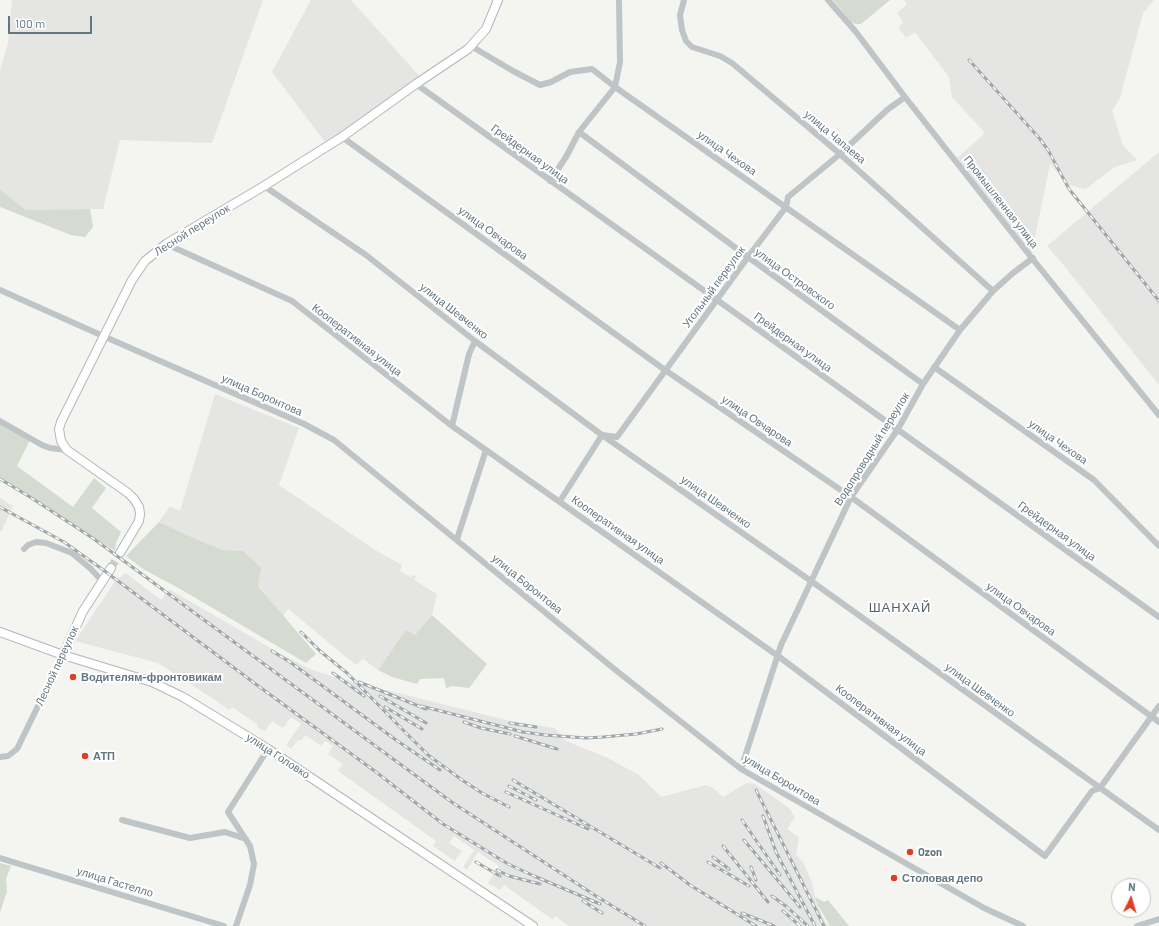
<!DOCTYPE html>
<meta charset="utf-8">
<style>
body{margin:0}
#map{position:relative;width:1159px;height:926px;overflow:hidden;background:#f4f4f0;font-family:Barlow,sans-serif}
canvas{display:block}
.north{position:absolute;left:1111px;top:878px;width:40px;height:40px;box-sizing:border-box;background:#fff;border:1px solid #c1c9cd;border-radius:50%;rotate:5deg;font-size:11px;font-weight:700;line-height:16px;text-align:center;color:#637781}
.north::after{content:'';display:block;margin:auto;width:14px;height:18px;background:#e03d24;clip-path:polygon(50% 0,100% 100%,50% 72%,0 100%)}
.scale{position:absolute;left:8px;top:16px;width:84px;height:18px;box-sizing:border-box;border:2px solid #637781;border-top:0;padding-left:5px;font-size:12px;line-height:14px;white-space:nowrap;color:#637781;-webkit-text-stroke:3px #fff;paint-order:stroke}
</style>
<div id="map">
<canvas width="1159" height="926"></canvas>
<div class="north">N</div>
<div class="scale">100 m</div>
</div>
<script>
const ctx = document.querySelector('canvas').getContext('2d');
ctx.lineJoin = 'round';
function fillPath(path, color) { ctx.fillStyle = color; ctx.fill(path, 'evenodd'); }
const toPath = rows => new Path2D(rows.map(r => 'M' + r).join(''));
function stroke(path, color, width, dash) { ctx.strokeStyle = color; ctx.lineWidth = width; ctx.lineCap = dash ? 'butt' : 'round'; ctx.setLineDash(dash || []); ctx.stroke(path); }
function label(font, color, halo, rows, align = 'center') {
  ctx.font = font + ' Barlow,sans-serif'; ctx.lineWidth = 4; ctx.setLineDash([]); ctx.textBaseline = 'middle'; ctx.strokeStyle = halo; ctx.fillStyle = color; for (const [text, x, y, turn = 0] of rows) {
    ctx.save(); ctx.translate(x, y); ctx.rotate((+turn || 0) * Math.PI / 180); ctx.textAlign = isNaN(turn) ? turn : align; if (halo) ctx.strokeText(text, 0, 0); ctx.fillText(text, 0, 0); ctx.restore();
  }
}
fillPath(toPath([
 [12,0,263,0,212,143,120,140,103,209,26,210,0,189,0,71,8,43],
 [311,0,351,0,423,80,328,146,272,72],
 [904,0,1154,0,1143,13,1120,98,1112,111,1123,145,1137,160,1113,168,1086,189,1068,185,1050,164,1031,257,955,160,985,133,952,97,949,77,915,32,906,38,898,27,903,23,897,13,907,4],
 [1159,152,1159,385,1062,263,1047,246],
 [215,394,299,428,279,485,375,550,402,565,400,571,411,577,412,575,416,576,414,580,437,594,432,615,415,635,406,630,378,670,363,659,356,665,288,609,283,616,258,585,243,551,223,550,196,539,159,522,170,506,180,511],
 [0,498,13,506,1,532,0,531],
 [126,573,161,600,169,589,281,654,310,669,334,677,514,722,555,728,566,741,608,758,639,775,661,797,706,785,713,788,723,797,747,783,755,784,789,808,795,817,787,829,799,837,796,855,803,862,812,882,815,897,824,920,829,926,569,926,555,916,553,920,504,885,500,890,488,883,499,866,478,852,467,870,463,867,474,850,454,836,449,843,462,851,455,861,433,846,436,841,338,771,343,764,328,754,333,746,325,741,321,746,305,735,301,741,298,740,291,749,286,745,301,724,291,717,283,728,272,721,265,731,258,728,258,725,232,707,229,710,215,700,158,663,75,641,116,580]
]), '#e5e5e4');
fillPath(toPath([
 [833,0,890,0,861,24,856,24,851,22],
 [0,189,26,210,90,209,93,227,85,237,71,235,0,207],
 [0,421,31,438,17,466,73,507,94,478,106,488,92,508,121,532,116,543,115,551,0,478],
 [159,522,196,539,223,550,243,551,261,568,258,586,316,654,306,663,182,590,143,569,126,556],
 [432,615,487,664,469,688,453,686,446,688,444,678,420,679,417,684,392,677,378,670,406,630,415,635],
 [0,863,11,866,6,879,7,891,0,913],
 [815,897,824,902,828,900,849,926,830,926,818,905]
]), '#d6dbd1');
stroke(toPath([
 [111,568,120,553]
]), '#c8cecf', 8, [8, 4]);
const major = toPath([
 [120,553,139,521,140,514,139,507,134,499,128,493,67,450,61,441,59,429,61,422,132,280,145,261,166,244,264,186,342,137,416,84,468,49,486,29,498,0],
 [0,632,63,655,152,682,183,697,268,749,533,926],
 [63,655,83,611,111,568]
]);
stroke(major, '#b2b7ba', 10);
stroke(toPath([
 [684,0,680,15,682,30,686,41,692,47,720,56,732,63,840,154,993,291],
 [828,0,856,32,905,97,1031,257,1159,415],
 [471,46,513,71,540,85,551,82,570,72,592,69,615,87,960,330],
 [416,84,1159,617],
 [579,132,748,257,923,384],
 [342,137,665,370,851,497,1159,722],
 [550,181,566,157,579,132,615,87,620,62,619,0],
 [264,186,366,255,475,341,602,435,811,581,1159,830],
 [166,244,292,301,452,426,778,656,1045,856,1092,791,1100,788,1159,706],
 [0,290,103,336,304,424,334,440,618,672,741,769,984,908,1023,926],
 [934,367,1094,480,1159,546],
 [0,421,42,445,50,448,67,450],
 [452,426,469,354,475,341],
 [560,501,602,435,617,437,748,257,786,207,788,197,840,154,887,110,905,97],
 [457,539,486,450],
 [24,549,28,545,36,542,46,543,72,553,91,569,102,581],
 [0,757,8,756,17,749,63,655],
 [741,769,781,645,851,497,898,429,923,384,960,330,993,291,1013,273,1033,258],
 [122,820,190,838,225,832,246,839],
 [0,858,224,926],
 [236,926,250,885,254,864,250,846,228,812,268,749],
 [1137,926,1159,919]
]), '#bfc4c6', 6);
stroke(major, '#fff', 8);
const rail = toPath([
 [969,60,1040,139,1048,150,1069,189,1159,301],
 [0,479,30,497,94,539,453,803,596,896,645,926],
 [0,507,64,542,102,569,261,688,376,772,443,824,508,864,534,876,600,904],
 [301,632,320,651,347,673,408,735,428,755,462,780,482,793,509,807],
 [272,651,290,662,396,740,440,770],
 [333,673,364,696],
 [359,682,426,709],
 [380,696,426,723],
 [421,706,523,732,545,735,586,738,603,737,636,734,662,729],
 [385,707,422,729],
 [464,722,481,728,510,734],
 [510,723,536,727],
 [515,736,557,749],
 [513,780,660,868],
 [509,786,536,800],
 [756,790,824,926],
 [506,792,588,829],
 [763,816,776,852,815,926],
 [742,820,780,875],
 [744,840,800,907],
 [723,846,768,902],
 [713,857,729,869],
 [476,862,500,876],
 [708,862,749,886],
 [661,863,690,885,756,926],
 [751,867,756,880],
 [497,870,509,876,540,884],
 [772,896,787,907,808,926],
 [583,901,602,913],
 [783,911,800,926],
 [742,913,774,926]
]);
stroke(rail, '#a0a7ab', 3);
stroke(rail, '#fff', 1.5, [4.5]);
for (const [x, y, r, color] of [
 [73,677,4,"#e03d24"],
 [85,756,4,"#e03d24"],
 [910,852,4,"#e03d24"],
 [894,878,4,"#e03d24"]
]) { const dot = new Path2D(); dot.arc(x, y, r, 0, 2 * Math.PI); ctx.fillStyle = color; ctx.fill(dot); stroke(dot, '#fff', 1.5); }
label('11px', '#637781', '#fff', [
 ["улица Чапаева",835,137,40],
 ["улица Чехова",727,153,35],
 ["Грейдерная улица",530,154,36],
 ["Промышленная улица",1001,202,52],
 ["Лесной переулок",192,230,-32],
 ["улица Овчарова",493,233,36],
 ["улица Островского",795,279,36],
 ["Угольный переулок",714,287,-54],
 ["улица Шевченко",454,311,38],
 ["Кооперативная улица",357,340,38],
 ["Грейдерная улица",793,342,36],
 ["улица Боронтова",262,395,24],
 ["улица Овчарова",757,421,34],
 ["улица Чехова",1058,442,35],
 ["Водопроводный переулок",872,449,-58],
 ["улица Шевченко",716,502,35],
 ["Кооперативная улица",618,530,35],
 ["Грейдерная улица",1057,531,36],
 ["улица Боронтова",527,584,39],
 ["улица Овчарова",1021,609,36],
 ["Лесной переулок",57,666,-65],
 ["улица Шевченко",980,690,36],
 ["Кооперативная улица",881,720,37],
 ["улица Головко",278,756,33],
 ["улица Боронтова",782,780,31],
 ["улица Гастелло",115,882,17]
]);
label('bold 11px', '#637781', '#fff', [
 ["Водителям-фронтовикам",81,677],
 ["АТП",93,756],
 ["Ozon",918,852],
 ["Столовая депо",902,878]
], 'left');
ctx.letterSpacing = '1px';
label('13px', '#515f66', '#fff', [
 ["ШАНХАЙ",900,608]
]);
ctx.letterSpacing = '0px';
</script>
